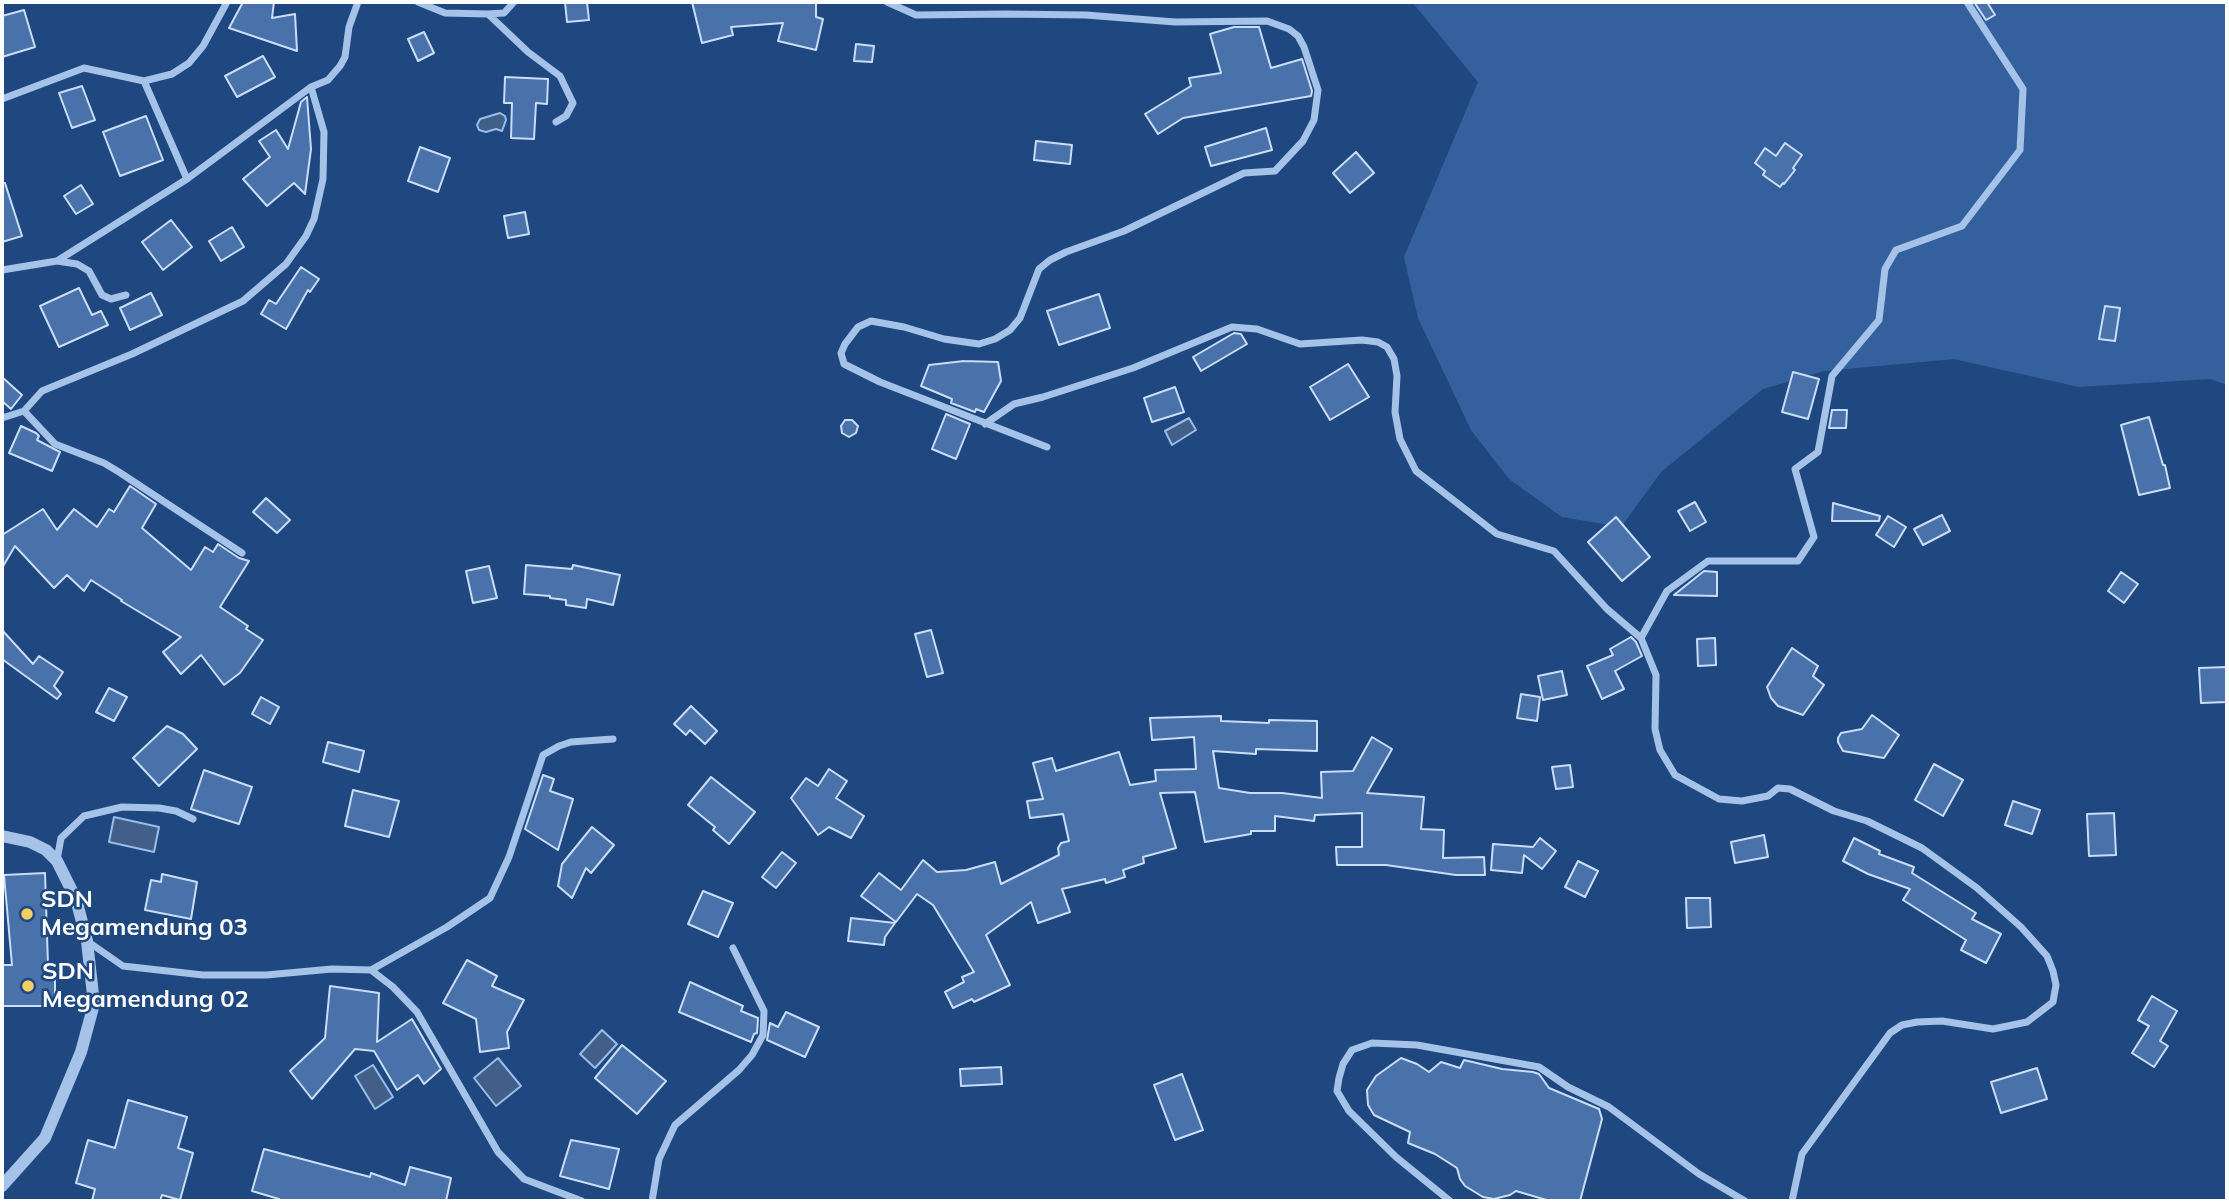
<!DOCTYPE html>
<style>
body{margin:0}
#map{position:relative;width:2229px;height:1203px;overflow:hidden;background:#204880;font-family:Mulish,sans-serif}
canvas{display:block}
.frame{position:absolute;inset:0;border:4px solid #fff;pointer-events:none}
</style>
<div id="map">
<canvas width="2229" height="1203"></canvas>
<div class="frame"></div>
</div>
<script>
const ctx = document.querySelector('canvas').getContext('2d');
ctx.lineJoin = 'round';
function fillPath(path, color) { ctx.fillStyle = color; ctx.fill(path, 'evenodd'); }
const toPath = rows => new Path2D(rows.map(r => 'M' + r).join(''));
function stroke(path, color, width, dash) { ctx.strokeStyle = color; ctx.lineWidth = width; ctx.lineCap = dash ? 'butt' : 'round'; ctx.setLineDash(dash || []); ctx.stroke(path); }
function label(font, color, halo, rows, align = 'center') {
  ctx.font = font + ' Mulish,sans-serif'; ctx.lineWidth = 5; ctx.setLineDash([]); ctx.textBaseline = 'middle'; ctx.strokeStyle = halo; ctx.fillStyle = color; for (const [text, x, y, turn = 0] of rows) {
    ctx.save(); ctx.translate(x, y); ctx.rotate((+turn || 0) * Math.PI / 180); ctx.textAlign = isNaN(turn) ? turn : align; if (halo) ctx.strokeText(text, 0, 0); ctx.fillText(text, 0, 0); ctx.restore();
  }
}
fillPath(toPath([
 [1412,2,2227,2,2227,385,2210,379,2079,387,1954,359,1824,371,1763,389,1661,472,1621,527,1562,517,1509,479,1471,430,1418,318,1404,257,1478,82]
]), '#34619e');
const water = toPath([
 [500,113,505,116,506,120,502,131,496,129,486,132,479,130,477,125,480,119,500,113],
 [1189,418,1196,430,1172,445,1165,431,1189,418],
 [114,817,159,827,154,852,109,842,114,817],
 [602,1030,617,1044,595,1068,580,1054,602,1030],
 [498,1058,521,1086,496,1106,474,1078,498,1058],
 [373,1065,393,1097,375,1109,355,1076,373,1065]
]);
fillPath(water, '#415f88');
stroke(water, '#99bde9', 2);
const building = toPath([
 [243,2,274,2,272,18,295,14,297,51,229,28,243,2],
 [565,2,587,2,589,20,567,22,565,2],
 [692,2,816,2,816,17,823,19,816,50,778,41,783,23,731,27,733,35,702,43,692,2],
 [1974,2,1987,2,1995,15,1986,20,1974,2],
 [24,10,35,47,2,57,2,16,24,10],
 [1234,27,1259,27,1271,68,1302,59,1312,91,1311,96,1183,118,1158,134,1145,114,1191,86,1189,78,1221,73,1210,34,1234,27],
 [424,32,434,53,418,61,408,39,424,32],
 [856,44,874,46,872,62,854,61,856,44],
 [263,56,275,77,237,97,225,76,263,56],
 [505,77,548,79,547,104,536,103,534,139,511,138,512,103,504,103,505,77],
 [82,86,95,120,72,128,59,93,82,86],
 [307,97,311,149,305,194,294,183,267,206,243,179,270,157,259,141,276,130,288,149,301,102,307,97],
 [146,116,163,160,120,176,103,132,146,116],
 [1266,128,1272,150,1211,166,1205,147,1266,128],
 [1036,141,1072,145,1070,164,1034,160,1036,141],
 [1785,143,1802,155,1793,168,1795,170,1784,184,1783,183,1780,187,1763,175,1765,171,1755,163,1765,148,1776,156,1785,143],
 [420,147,450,158,438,192,408,181,420,147],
 [1356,152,1374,173,1350,193,1333,173,1356,152],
 [2,183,5,183,22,236,2,242,2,183],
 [81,185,93,204,76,214,64,196,81,185],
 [525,212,529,234,508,238,504,216,525,212],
 [171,220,192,247,163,270,142,242,171,220],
 [232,227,244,247,221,261,209,241,232,227],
 [301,267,319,279,310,292,308,290,286,329,261,314,269,300,276,304,301,267],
 [79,288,92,315,101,311,108,325,59,347,40,306,79,288],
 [151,293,162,315,130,330,120,308,151,293],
 [1099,294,1110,328,1059,345,1047,311,1099,294],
 [2105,306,2120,308,2115,341,2099,339,2105,306],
 [1234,333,1241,334,1247,344,1201,371,1193,357,1234,333],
 [964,361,998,362,1001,381,984,412,976,409,975,412,951,403,952,399,921,386,929,365,964,361],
 [1348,364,1369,397,1330,420,1310,387,1348,364],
 [1793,372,1819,379,1808,419,1782,412,1793,372],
 [2,377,22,395,11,409,2,401,2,377],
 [1175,387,1184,412,1152,422,1144,398,1175,387],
 [1832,410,1847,410,1846,428,1829,428,1832,410],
 [946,414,970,424,956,459,932,449,946,414],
 [2149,417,2163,465,2165,465,2170,488,2139,495,2121,425,2149,417],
 [845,420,852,420,858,426,856,433,849,437,842,433,841,426,845,420],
 [21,426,36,433,39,436,37,440,60,452,52,471,9,453,21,426],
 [130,486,156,504,142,528,191,570,205,547,213,552,218,544,239,558,249,561,220,607,248,626,246,629,263,640,240,673,224,685,201,655,181,674,163,652,181,637,121,601,122,600,91,580,84,591,67,575,54,588,15,546,2,568,2,535,43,509,57,530,74,509,97,527,109,509,114,512,130,486],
 [266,498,290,520,277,533,253,512,266,498],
 [1695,502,1706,522,1690,531,1678,511,1695,502],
 [1833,503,1880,516,1879,521,1832,521,1833,503],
 [1942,515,1950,531,1923,545,1914,529,1942,515],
 [1888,516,1906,527,1894,547,1876,535,1888,516],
 [1616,517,1650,557,1622,581,1588,542,1616,517],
 [526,565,572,569,573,565,620,575,613,605,587,599,586,608,566,605,566,600,550,598,550,596,524,594,526,565],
 [489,566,497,598,473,603,466,571,489,566],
 [1704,571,1717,572,1717,596,1674,595,1704,571],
 [2121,572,2138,584,2124,603,2108,591,2121,572],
 [2,630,33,664,39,656,63,672,54,686,61,694,57,699,2,659,2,630],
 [931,630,943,673,927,677,915,634,931,630],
 [1631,637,1636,642,1642,656,1615,671,1624,689,1602,699,1587,666,1613,655,1610,649,1631,637],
 [1715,638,1716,665,1698,666,1697,639,1715,638],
 [1792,648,1818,666,1813,676,1824,685,1803,715,1778,706,1771,698,1767,687,1792,648],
 [2227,667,2227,702,2201,703,2199,668,2227,667],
 [1562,671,1567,695,1543,700,1538,676,1562,671],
 [109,688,127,697,114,721,96,712,109,688],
 [1521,694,1540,697,1537,721,1517,718,1521,694],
 [261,697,279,707,270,724,252,714,261,697],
 [691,706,717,731,705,744,690,730,686,735,674,724,691,706],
 [1872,715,1899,735,1884,758,1843,751,1838,742,1838,738,1841,733,1862,729,1872,715],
 [1221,716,1221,721,1269,723,1269,720,1317,721,1317,751,1256,749,1256,754,1213,751,1219,788,1250,793,1282,793,1322,798,1321,772,1353,771,1372,737,1392,749,1367,793,1424,797,1421,829,1444,830,1443,858,1484,857,1485,875,1456,875,1386,865,1337,865,1336,847,1362,847,1362,813,1315,815,1314,821,1275,816,1275,831,1251,831,1251,834,1205,842,1195,792,1160,793,1176,848,1143,857,1144,863,1123,870,1125,877,1106,883,1105,879,1062,889,1070,912,1038,923,1031,902,986,935,1010,985,974,1002,972,999,953,1008,945,992,964,982,962,977,974,972,933,905,917,894,896,922,861,896,879,873,901,890,923,860,937,872,966,870,995,862,1001,884,1059,855,1058,848,1061,843,1069,841,1063,814,1030,818,1027,801,1043,799,1033,763,1052,758,1056,771,1119,752,1130,785,1156,781,1155,770,1196,769,1194,737,1152,740,1150,718,1221,716],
 [167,726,183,734,197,749,159,786,133,758,167,726],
 [328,742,364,751,359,772,323,762,328,742],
 [1934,764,1963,780,1943,816,1915,800,1934,764],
 [1570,765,1573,787,1556,789,1552,767,1570,765],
 [829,769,847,781,836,798,864,816,851,838,829,827,818,835,791,798,806,778,818,786,829,769],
 [204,770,252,787,239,824,191,809,204,770],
 [543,775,554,779,550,791,573,799,558,850,525,829,543,775],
 [711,777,755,812,729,844,713,830,715,827,688,805,711,777],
 [353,790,399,801,389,837,345,826,353,790],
 [2013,801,2040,810,2032,834,2005,825,2013,801],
 [2114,813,2116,855,2089,856,2087,814,2114,813],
 [592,827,614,845,591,873,586,868,572,898,558,886,562,864,592,827],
 [1764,835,1768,857,1735,863,1731,842,1764,835],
 [1540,838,1556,851,1542,869,1524,855,1522,873,1491,870,1493,844,1533,847,1540,838],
 [1854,838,1880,851,1879,854,1914,867,1912,873,1976,913,1972,919,2001,934,1986,963,1961,950,1966,940,1903,900,1910,889,1868,874,1843,861,1854,838],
 [782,852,796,863,776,888,762,877,782,852],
 [1578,861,1598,871,1585,897,1565,887,1578,861],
 [45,873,48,965,55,965,55,1006,2,1006,2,965,12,965,4,875,45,873],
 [162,874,197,882,191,919,145,910,151,880,161,882,162,874],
 [703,891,733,903,718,937,688,924,703,891],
 [1686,898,1710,898,1711,927,1687,928,1686,898],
 [851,918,895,923,885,937,884,945,848,941,851,918],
 [467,960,497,976,492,986,524,1000,507,1032,509,1048,480,1052,476,1019,443,1003,467,960],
 [690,982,743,1006,741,1011,758,1018,757,1033,754,1034,751,1042,679,1012,690,982],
 [330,986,379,993,377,1042,412,1019,441,1069,424,1084,418,1075,397,1090,374,1051,355,1049,312,1099,290,1071,325,1038,330,986],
 [2152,996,2177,1011,2160,1041,2168,1046,2154,1067,2132,1053,2149,1026,2138,1020,2152,996],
 [786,1012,819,1027,805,1057,767,1040,770,1023,778,1027,786,1012],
 [622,1045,666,1081,637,1114,595,1078,622,1045],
 [1401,1058,1417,1064,1429,1072,1441,1062,1460,1068,1464,1060,1502,1069,1533,1072,1539,1074,1549,1088,1599,1109,1602,1119,1580,1201,1550,1201,1516,1191,1510,1195,1494,1199,1483,1197,1465,1186,1460,1179,1457,1168,1435,1154,1408,1143,1410,1132,1374,1115,1368,1105,1367,1090,1376,1076,1401,1058],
 [1001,1067,1002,1084,961,1086,960,1069,1001,1067],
 [2037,1068,2047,1099,2001,1113,1991,1082,2037,1068],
 [1182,1074,1203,1130,1175,1140,1154,1085,1182,1074],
 [128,1100,187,1117,178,1148,193,1153,180,1200,162,1195,160,1201,92,1201,95,1189,76,1183,88,1140,115,1148,128,1100],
 [571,1140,619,1149,609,1189,560,1176,571,1140],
 [264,1149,370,1177,371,1173,405,1185,410,1167,451,1178,446,1201,278,1201,279,1199,252,1191,264,1149]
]);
fillPath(building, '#4971aa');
stroke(building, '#c9ddf6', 2);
stroke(toPath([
 [418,2,445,13,488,14,528,52,560,76,573,103,566,116,556,122],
 [887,2,916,15,1006,14,1086,15,1175,22,1267,21,1289,29,1298,36,1304,47,1318,90,1314,120,1303,141,1275,171,1244,173,1124,231,1066,252,1050,260,1039,269,1020,318,1010,330,995,339,979,344,944,339,904,327,871,321,858,327,845,344,841,353,844,364,880,382,1047,447],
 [488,14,504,13,514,2],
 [144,81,187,179],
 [2,99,84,68,144,81,172,74,189,63,203,46,227,2],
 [57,261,187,179,311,87,328,80,340,66,345,57,349,27,358,2],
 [2,270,57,261,77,264,89,271,102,295,111,299,126,295],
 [24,411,55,444,104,463,119,472,242,553],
 [2,418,24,411,42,391,132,354,243,301,286,264,306,236,314,219,323,179,324,132,311,87],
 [985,424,1014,404,1043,397,1133,368,1232,327,1257,329,1300,344,1362,340,1378,342,1387,347,1394,359,1397,376,1395,412,1400,439,1416,471,1497,534,1554,551,1607,609,1641,638,1656,675,1655,729,1660,750,1675,775,1719,799,1742,801,1768,796,1778,788,1790,789,1834,811,1867,821,1922,848,1977,888,2021,927,2047,956,2053,971,2056,985,2053,1002,2027,1022,1993,1029,1942,1021,1917,1022,1902,1025,1890,1033,1802,1154,1792,1201],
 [1641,638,1667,591,1708,561,1798,561,1814,537,1795,469,1818,452,1832,376,1879,320,1885,269,1896,250,1962,226,2020,150,2023,89,1967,2],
 [57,860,61,838,84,816,122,807,159,808,176,811,193,819],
 [87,941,123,966,203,975,266,975,332,969,371,970,393,987,417,1012,498,1152,524,1179,582,1201],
 [371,970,447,927,490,898,509,857,543,755,559,746,571,742,613,739],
 [652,1201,659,1159,675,1125,739,1070,752,1055,763,1035,764,1011,733,948],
 [1450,1201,1396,1157,1349,1111,1337,1091,1339,1078,1343,1064,1352,1050,1372,1043,1417,1045,1539,1067,1568,1087,1609,1107,1699,1174,1745,1201]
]), '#a5c2e8', 7);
stroke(toPath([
 [2,836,30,842,46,850,57,861,76,899,87,941,94,1004,81,1052,45,1138,2,1186]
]), '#a5c2e8', 12);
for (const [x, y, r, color] of [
 [27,914,7,"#f5cf66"],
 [28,986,7,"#f5cf66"]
]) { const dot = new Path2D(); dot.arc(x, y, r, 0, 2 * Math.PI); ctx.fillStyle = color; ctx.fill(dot); stroke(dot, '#204880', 2.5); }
label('bold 24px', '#fff', '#204880', [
 ["SDN",41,900],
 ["Megamendung 03",41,928],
 ["SDN",42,972],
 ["Megamendung 02",42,1000]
], 'left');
</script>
